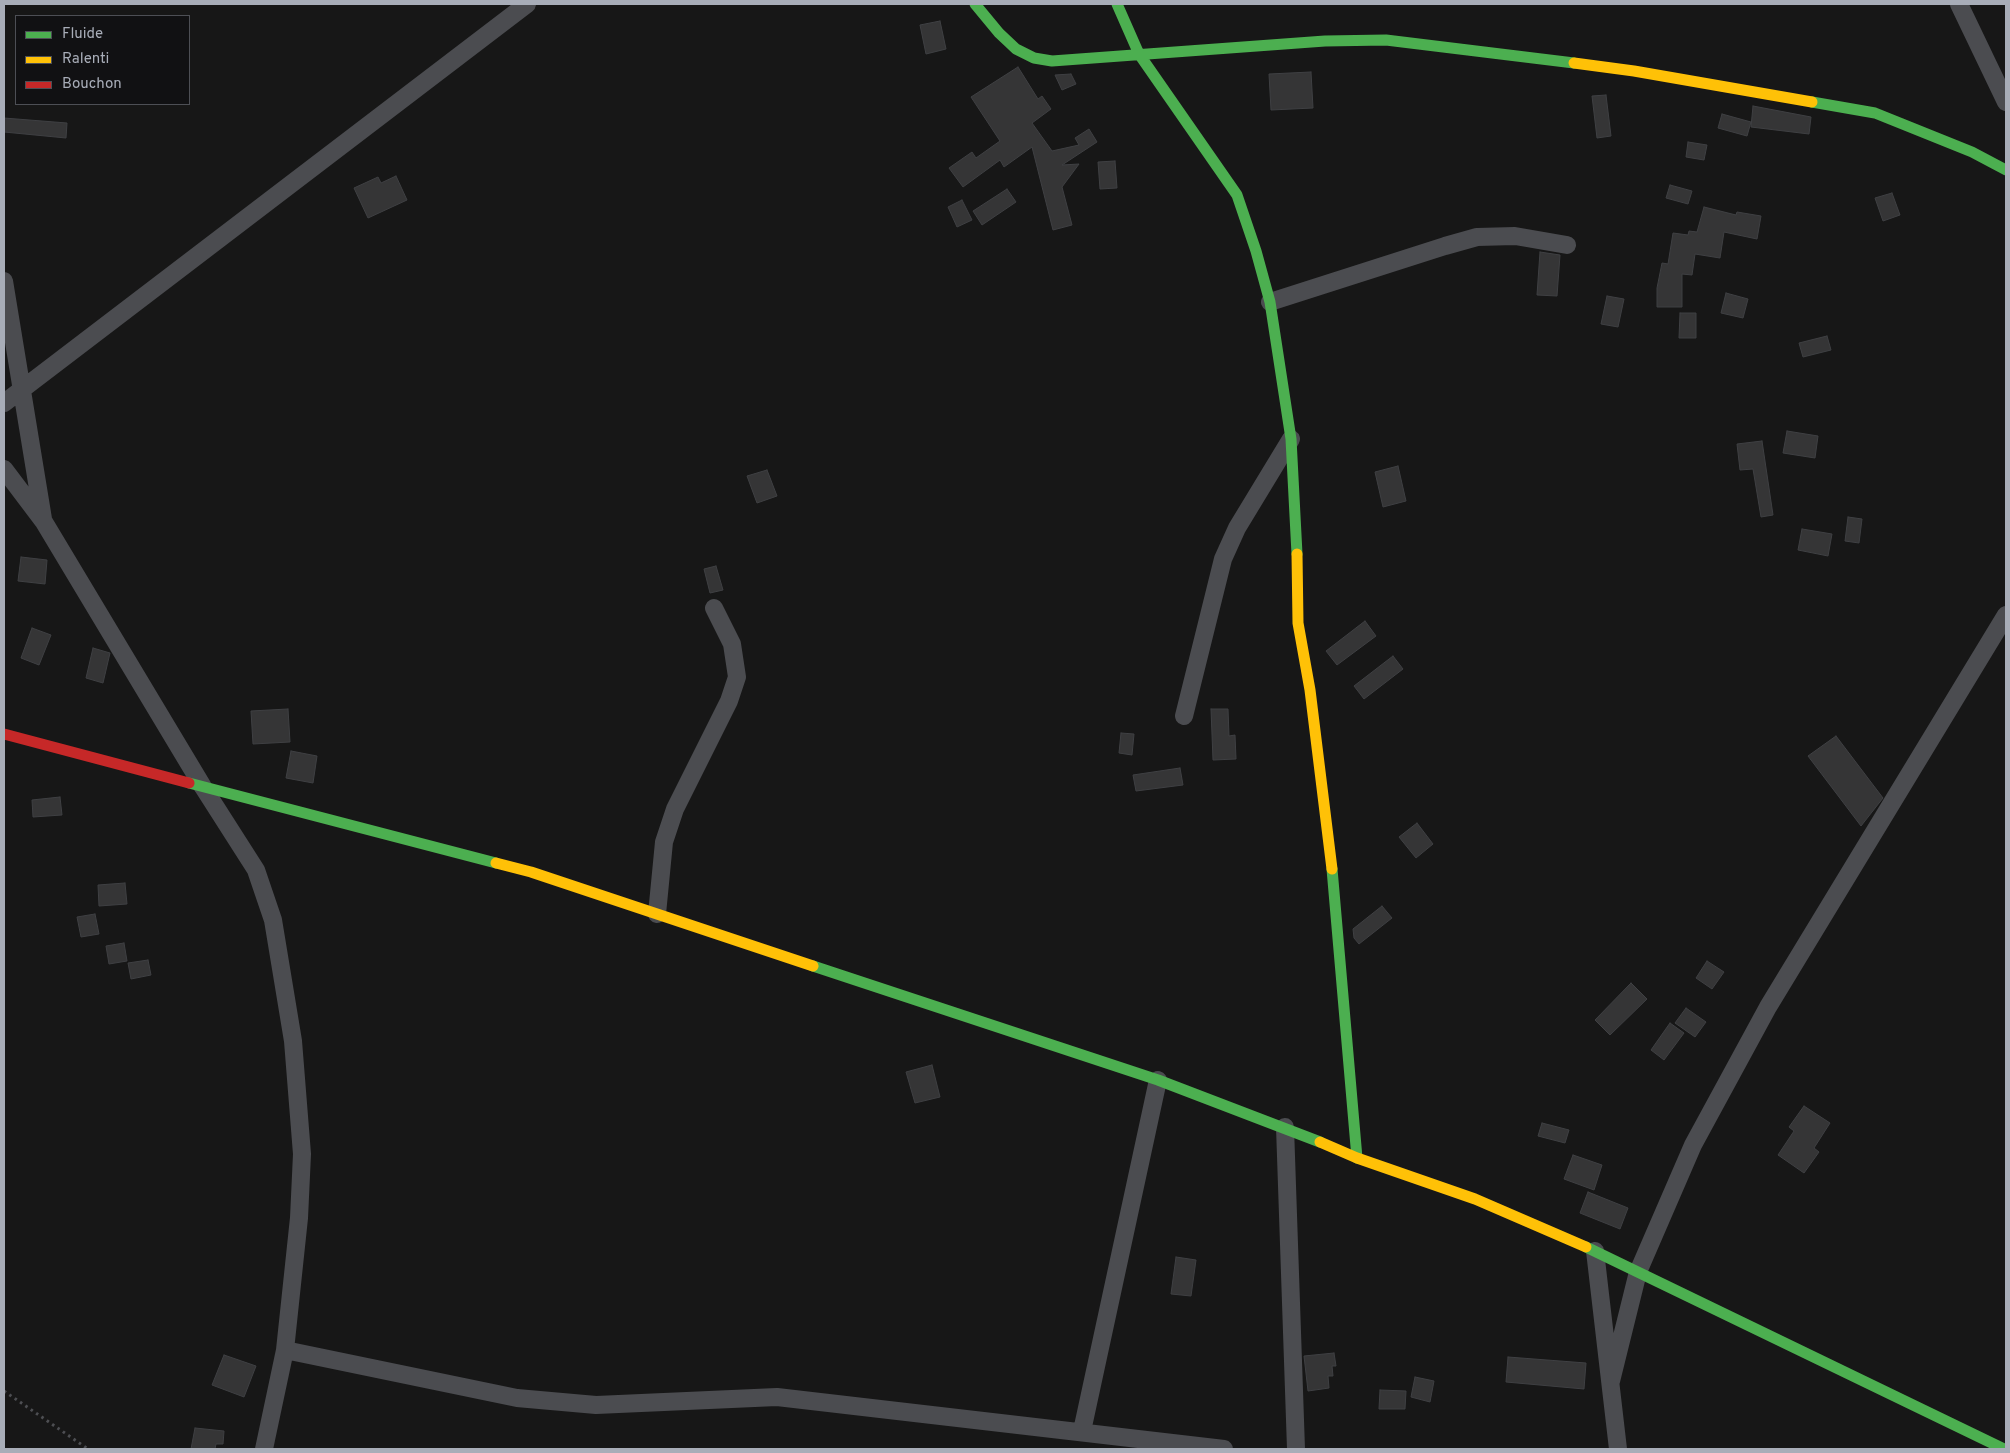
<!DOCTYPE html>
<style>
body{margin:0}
#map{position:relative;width:2010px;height:1453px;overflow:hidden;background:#171717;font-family:Overpass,sans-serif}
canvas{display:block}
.frame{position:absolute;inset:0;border:5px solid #a8adb8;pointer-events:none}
.legend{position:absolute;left:15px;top:15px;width:175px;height:90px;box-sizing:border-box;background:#111113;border:1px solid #4d4f55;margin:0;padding:6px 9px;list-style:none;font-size:15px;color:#a8adb8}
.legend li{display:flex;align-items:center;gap:10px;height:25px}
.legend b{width:25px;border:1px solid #4d4f55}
</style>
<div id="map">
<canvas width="2010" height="1453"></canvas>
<div class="frame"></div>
<ul class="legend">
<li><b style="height:6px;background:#4caf50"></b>Fluide</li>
<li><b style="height:6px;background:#ffc107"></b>Ralenti</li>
<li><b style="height:6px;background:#c62828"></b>Bouchon</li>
</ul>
</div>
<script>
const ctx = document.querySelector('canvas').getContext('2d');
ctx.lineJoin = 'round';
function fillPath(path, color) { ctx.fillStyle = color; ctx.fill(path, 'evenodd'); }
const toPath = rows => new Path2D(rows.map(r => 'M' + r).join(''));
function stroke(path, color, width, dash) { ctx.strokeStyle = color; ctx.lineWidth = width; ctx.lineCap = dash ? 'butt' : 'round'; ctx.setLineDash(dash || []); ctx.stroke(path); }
const building = toPath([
 [940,21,946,49,926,54,920,25,940,21],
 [1018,67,1038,99,1042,96,1051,109,1032,123,1052,151,1079,145,1075,138,1089,129,1097,142,1062,165,1079,164,1062,187,1072,225,1053,230,1032,147,1004,167,1000,160,963,187,949,168,972,152,976,158,1000,141,971,97,1018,67],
 [1311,72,1313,108,1271,110,1269,74,1311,72],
 [1071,74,1076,84,1062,90,1055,75,1071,74],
 [1606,95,1611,136,1597,138,1592,96,1606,95],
 [1753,106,1811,117,1809,134,1751,127,1753,106],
 [1722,114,1751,122,1747,136,1718,128,1722,114],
 [4,118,67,123,66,138,4,132,4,118],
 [1688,142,1707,145,1704,160,1686,157,1688,142],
 [1115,161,1117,188,1100,189,1098,162,1115,161],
 [396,176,407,200,368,218,354,188,378,177,381,183,396,176],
 [1670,185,1692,191,1688,204,1666,198,1670,185],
 [1007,189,1016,202,982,225,973,211,1007,189],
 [1892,193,1900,215,1883,221,1875,198,1892,193],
 [962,200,972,220,957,227,948,207,962,200],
 [1704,207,1736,215,1737,212,1761,216,1757,239,1724,232,1720,258,1695,254,1692,275,1682,274,1682,307,1657,307,1657,288,1662,263,1668,264,1673,233,1688,235,1689,231,1697,232,1704,207],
 [1540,252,1560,255,1557,296,1537,295,1540,252],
 [1726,293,1748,299,1743,318,1721,313,1726,293],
 [1607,296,1624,299,1618,327,1601,324,1607,296],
 [1680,313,1696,313,1696,338,1679,338,1680,313],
 [1827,336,1831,350,1803,357,1799,343,1827,336],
 [1787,431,1818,436,1815,458,1783,453,1787,431],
 [1762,441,1773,515,1761,517,1753,469,1740,470,1737,444,1762,441],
 [1398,466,1406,501,1383,507,1375,472,1398,466],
 [767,470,777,496,757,503,747,476,767,470],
 [1848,517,1862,519,1859,543,1845,541,1848,517],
 [1802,529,1832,534,1828,556,1798,550,1802,529],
 [21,557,47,560,45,584,18,581,21,557],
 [716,566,723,590,710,593,704,569,716,566],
 [1365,621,1376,636,1337,665,1326,651,1365,621],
 [32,628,51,635,39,665,21,658,32,628],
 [93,648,110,653,103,683,86,678,93,648],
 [1393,656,1403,669,1364,699,1354,686,1393,656],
 [288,709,290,742,253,744,251,711,288,709],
 [1211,709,1228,709,1229,736,1235,735,1236,759,1213,760,1211,709],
 [1121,733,1134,734,1132,755,1119,753,1121,733],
 [1836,736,1883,798,1861,826,1808,756,1836,736],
 [291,751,317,756,313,783,286,778,291,751],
 [1180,768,1183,785,1136,791,1133,775,1180,768],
 [60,797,62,815,33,817,32,800,60,797],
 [1417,823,1433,844,1416,858,1399,837,1417,823],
 [125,883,127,904,99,906,98,885,125,883],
 [1382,906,1392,918,1359,944,1354,938,1353,929,1382,906],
 [95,914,99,934,81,937,77,917,95,914],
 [124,943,127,961,109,964,106,946,124,943],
 [148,960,151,975,131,979,128,963,148,960],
 [1707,961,1724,972,1712,989,1696,978,1707,961],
 [1631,983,1647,999,1610,1035,1595,1020,1631,983],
 [1686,1008,1706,1022,1695,1037,1675,1023,1686,1008],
 [1670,1023,1684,1033,1664,1060,1651,1050,1670,1023],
 [932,1065,940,1097,915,1103,906,1072,932,1065],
 [1804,1106,1830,1123,1814,1148,1819,1152,1804,1173,1778,1155,1794,1131,1789,1127,1804,1106],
 [1542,1123,1569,1130,1565,1143,1538,1136,1542,1123],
 [1573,1155,1602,1165,1594,1190,1564,1179,1573,1155],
 [1588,1192,1628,1208,1620,1229,1580,1213,1588,1192],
 [1176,1257,1196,1260,1191,1296,1171,1294,1176,1257],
 [1334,1353,1336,1366,1332,1366,1333,1376,1328,1376,1329,1388,1308,1391,1304,1356,1334,1353],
 [224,1355,256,1366,244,1397,212,1385,224,1355],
 [1508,1357,1586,1363,1584,1389,1506,1382,1508,1357],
 [1415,1377,1434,1381,1430,1402,1411,1397,1415,1377],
 [1380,1390,1406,1391,1405,1409,1379,1409,1380,1390],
 [195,1428,224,1431,223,1444,216,1444,215,1449,191,1449,195,1428]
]);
fillPath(building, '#353536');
stroke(building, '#3f4043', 1);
stroke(toPath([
 [4,1391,88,1449]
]), '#4d4e52', 3, [2.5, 4]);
stroke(toPath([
 [1959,4,2006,102],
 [4,281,43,519],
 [1270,302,1445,246,1477,237,1515,236,1567,245],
 [4,403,527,4],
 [4,469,44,522,203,787,256,870,273,920,293,1041,302,1154,299,1218,285,1350,264,1449],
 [1184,716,1223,559,1237,528,1291,439],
 [657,914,664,842,675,809,729,701,737,677,732,644,714,608],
 [1285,1127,1296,1449],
 [1595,1251,1618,1449],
 [285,1350,517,1398,596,1405,777,1397,1224,1449],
 [1611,1381,1638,1272,1693,1145,1768,1007,2006,615],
 [1082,1431,1158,1080]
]), '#4b4c50', 18);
stroke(toPath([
 [975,4,999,33,1016,49,1034,58,1052,61,1325,41,1386,40,1574,63],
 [1117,4,1139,54,1237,195,1256,251,1270,302,1291,439,1297,554],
 [1812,102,1875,113,1972,152,2006,170],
 [189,783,496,863],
 [1332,869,1357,1158],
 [813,966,1158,1080,1320,1142],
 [1586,1247,2004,1449]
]), '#4caf50', 11);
stroke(toPath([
 [1574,63,1634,71,1812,102],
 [1297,554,1298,623,1310,690,1332,869],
 [496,863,531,872,813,966],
 [1320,1142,1357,1158,1475,1199,1586,1247]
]), '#ffc107', 11);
stroke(toPath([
 [4,734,189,783]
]), '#c62828', 11);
</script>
